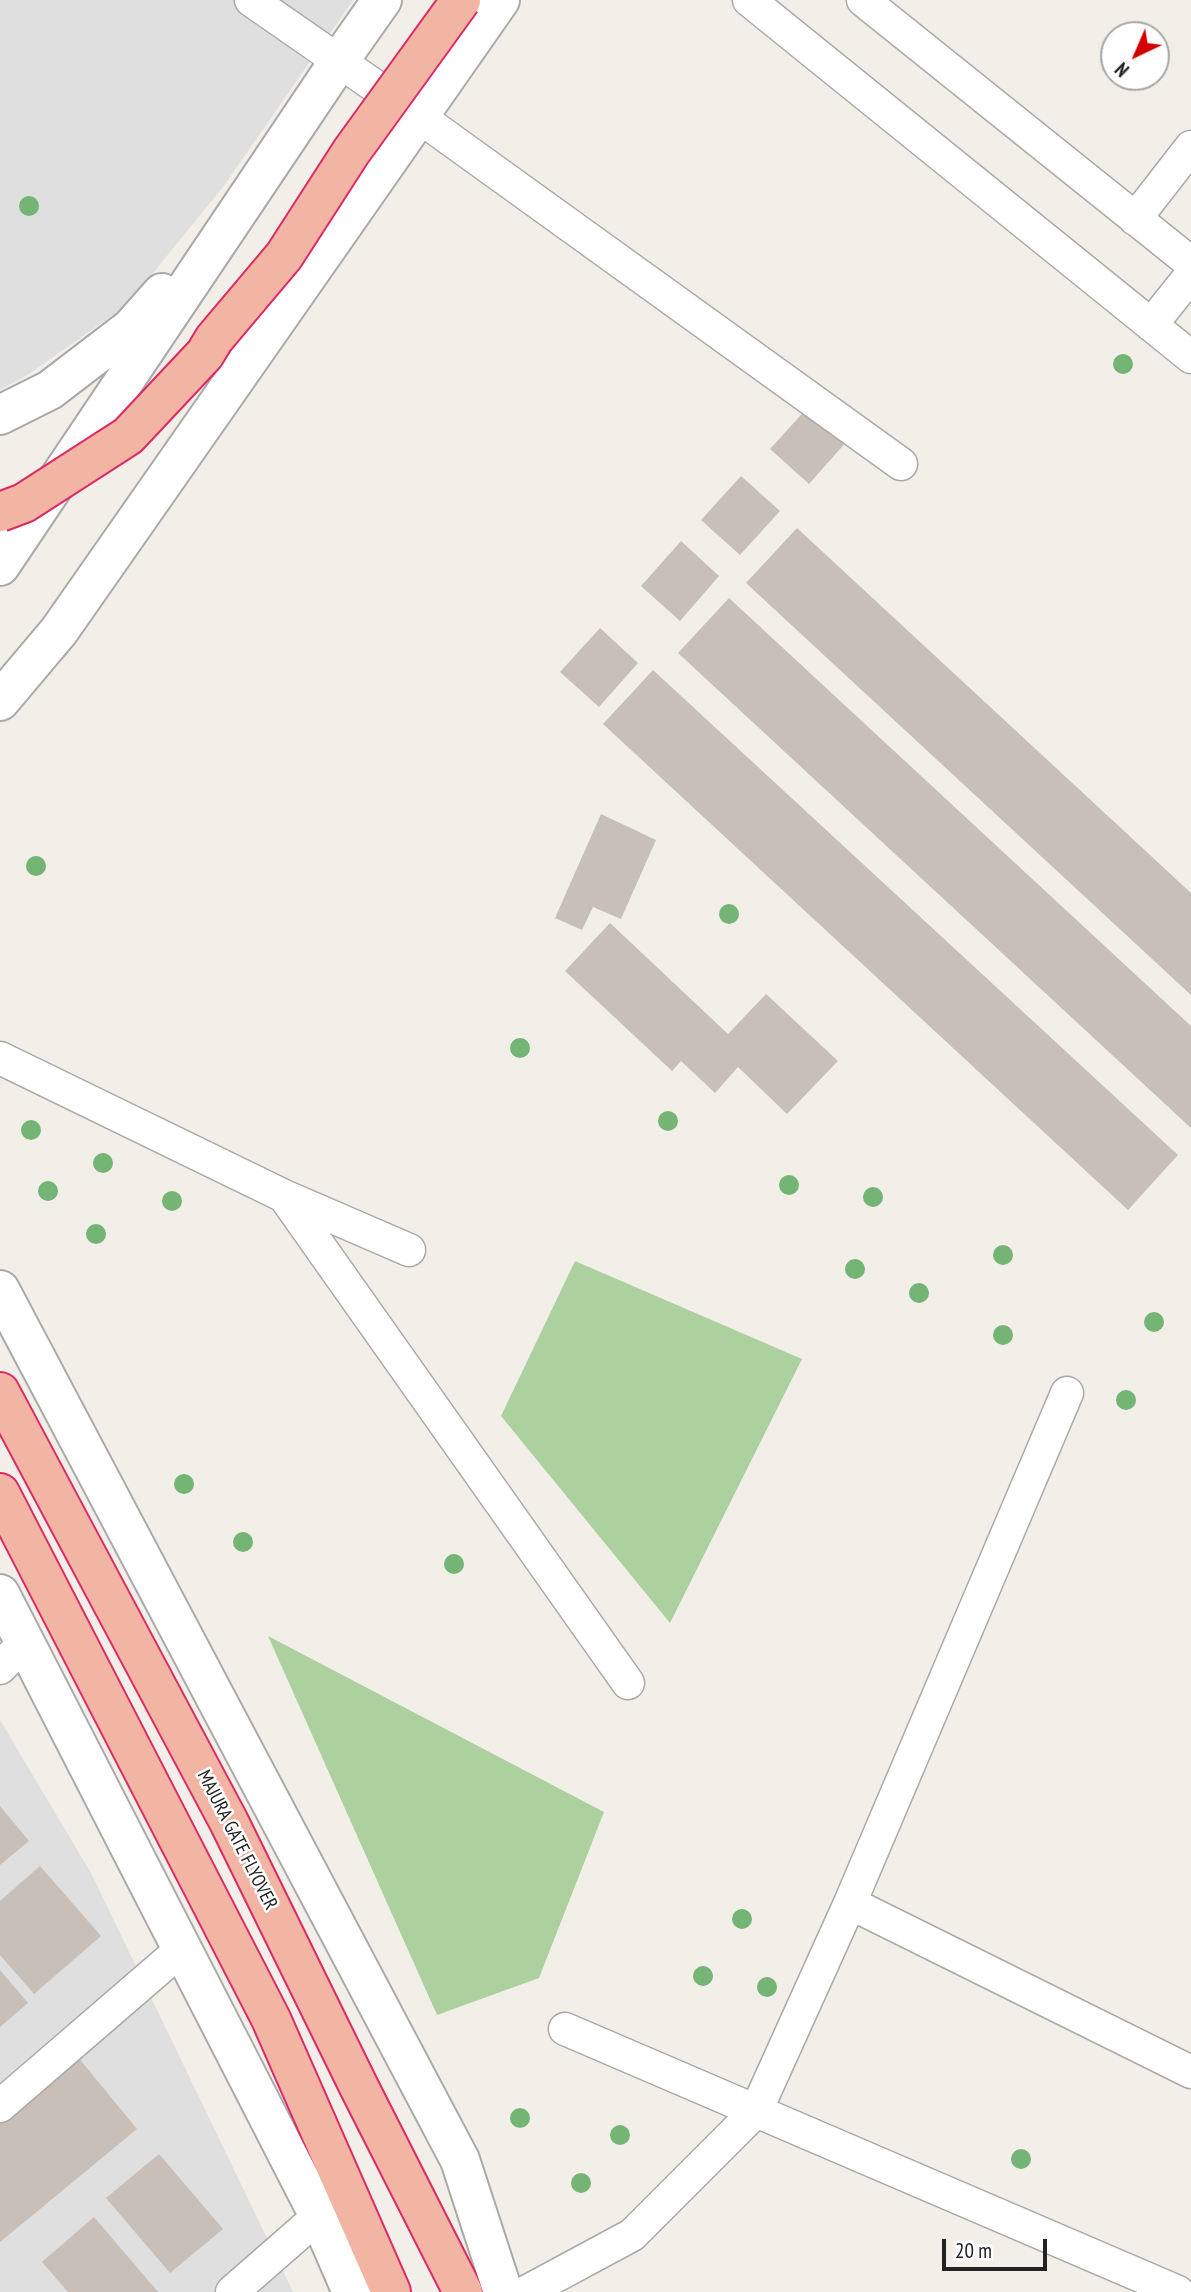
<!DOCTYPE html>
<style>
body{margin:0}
#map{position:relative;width:1191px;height:2292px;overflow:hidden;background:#f2efe9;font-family:"PT Sans Narrow",sans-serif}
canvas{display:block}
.north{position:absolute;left:1100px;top:21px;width:70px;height:70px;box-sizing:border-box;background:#fff;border:2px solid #a7a7a7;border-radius:50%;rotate:224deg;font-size:19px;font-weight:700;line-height:28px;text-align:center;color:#222}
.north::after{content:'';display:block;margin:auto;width:24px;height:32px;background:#d40000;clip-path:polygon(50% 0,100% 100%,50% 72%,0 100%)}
.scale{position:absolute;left:942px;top:2239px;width:105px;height:32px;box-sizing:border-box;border:4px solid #222;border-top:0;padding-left:9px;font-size:21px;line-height:24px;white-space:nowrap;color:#222;-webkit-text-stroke:5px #fff;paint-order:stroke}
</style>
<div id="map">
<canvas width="1191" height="2292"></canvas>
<div class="north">N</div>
<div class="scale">20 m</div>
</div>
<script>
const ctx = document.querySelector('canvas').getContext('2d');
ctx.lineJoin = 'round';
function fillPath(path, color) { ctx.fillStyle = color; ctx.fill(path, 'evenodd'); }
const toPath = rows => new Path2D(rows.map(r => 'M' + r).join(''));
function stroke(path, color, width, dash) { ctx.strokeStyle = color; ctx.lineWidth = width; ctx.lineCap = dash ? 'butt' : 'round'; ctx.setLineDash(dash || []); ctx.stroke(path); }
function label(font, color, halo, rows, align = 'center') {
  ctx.font = font + ' "PT Sans Narrow",sans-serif'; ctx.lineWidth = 5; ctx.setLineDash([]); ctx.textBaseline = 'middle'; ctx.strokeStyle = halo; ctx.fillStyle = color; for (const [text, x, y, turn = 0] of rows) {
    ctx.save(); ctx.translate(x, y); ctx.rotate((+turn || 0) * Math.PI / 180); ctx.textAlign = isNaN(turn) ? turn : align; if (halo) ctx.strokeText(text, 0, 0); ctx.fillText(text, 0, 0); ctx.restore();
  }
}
fillPath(toPath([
 [0,0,353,0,223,187,127,305,29,374,0,390],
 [0,1720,91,1873,293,2292,0,2292]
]), '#e0dfdf');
fillPath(toPath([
 [575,1261,802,1359,670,1623,501,1416],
 [268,1636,604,1812,539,1978,437,2015]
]), '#add19e');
fillPath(toPath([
 [810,405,848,440,809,484,770,449],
 [741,476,780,511,740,555,701,520],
 [797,528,1191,893,1191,995,746,583],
 [681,541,719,576,680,621,641,586],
 [729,598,1191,1026,1191,1128,678,653],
 [600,628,638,663,599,707,560,672],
 [653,670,1178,1155,1128,1210,603,724],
 [601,814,656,840,621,919,593,907,582,930,555,918],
 [610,923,728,1034,766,994,838,1061,787,1114,738,1067,715,1093,681,1061,672,1071,565,971],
 [0,1806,29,1841,0,1865],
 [40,1866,101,1936,34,1994,0,1955,0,1901],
 [0,1970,28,2003,0,2027],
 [77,2056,137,2129,0,2242,0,2121],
 [159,2154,223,2229,170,2273,106,2198],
 [94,2217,158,2292,68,2292,42,2262]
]), '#c7bfb8');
const minor = toPath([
 [251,0,418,116,901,464],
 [749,0,1191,357],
 [863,0,1191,263],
 [1135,219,1191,147],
 [1151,325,1191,275],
 [0,1058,284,1196,409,1250],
 [284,1196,628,1683],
 [0,1668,25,1642],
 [850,1903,1191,2072],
 [565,2029,1178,2292],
 [0,2106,182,1949],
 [232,2292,319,2216],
 [526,2292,632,2235,756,2111,850,1903,1067,1393]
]);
const tertiary = toPath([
 [0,415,50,390,131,328,162,293],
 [0,566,339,61,382,0],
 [0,701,59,631,500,0],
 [0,1290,460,2160,503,2292],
 [0,1594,319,2216,352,2292]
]);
const trunk = toPath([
 [0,1392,229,1822,359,2087,463,2292],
 [0,1493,271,2019,391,2292]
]);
stroke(minor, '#a9a9a9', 35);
stroke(tertiary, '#a9a9a9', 42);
stroke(trunk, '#dc2a67', 42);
stroke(minor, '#fff', 32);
stroke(tertiary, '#fff', 38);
stroke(trunk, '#f2b4a3', 38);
const trunkBridge = toPath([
 [0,512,24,503,128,436,205,354,214,339,284,256,351,152,461,0]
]);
stroke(trunkBridge, '#dc2a67', 42, []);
stroke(trunkBridge, '#f2b4a3', 38);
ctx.fillStyle = '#74b475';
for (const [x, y] of [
 [29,206],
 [1123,364],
 [36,866],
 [729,914],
 [520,1048],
 [668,1121],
 [31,1130],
 [103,1163],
 [789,1185],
 [48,1191],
 [873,1197],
 [172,1201],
 [96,1234],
 [1003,1255],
 [855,1269],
 [919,1293],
 [1154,1322],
 [1003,1335],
 [1126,1400],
 [184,1484],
 [243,1542],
 [454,1564],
 [742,1919],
 [703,1976],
 [767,1987],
 [520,2118],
 [620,2135],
 [1021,2159],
 [581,2183]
]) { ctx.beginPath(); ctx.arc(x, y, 10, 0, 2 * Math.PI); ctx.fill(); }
label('19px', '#222', '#fff', [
 ["MAJURA GATE FLYOVER",237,1840,63]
]);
</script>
